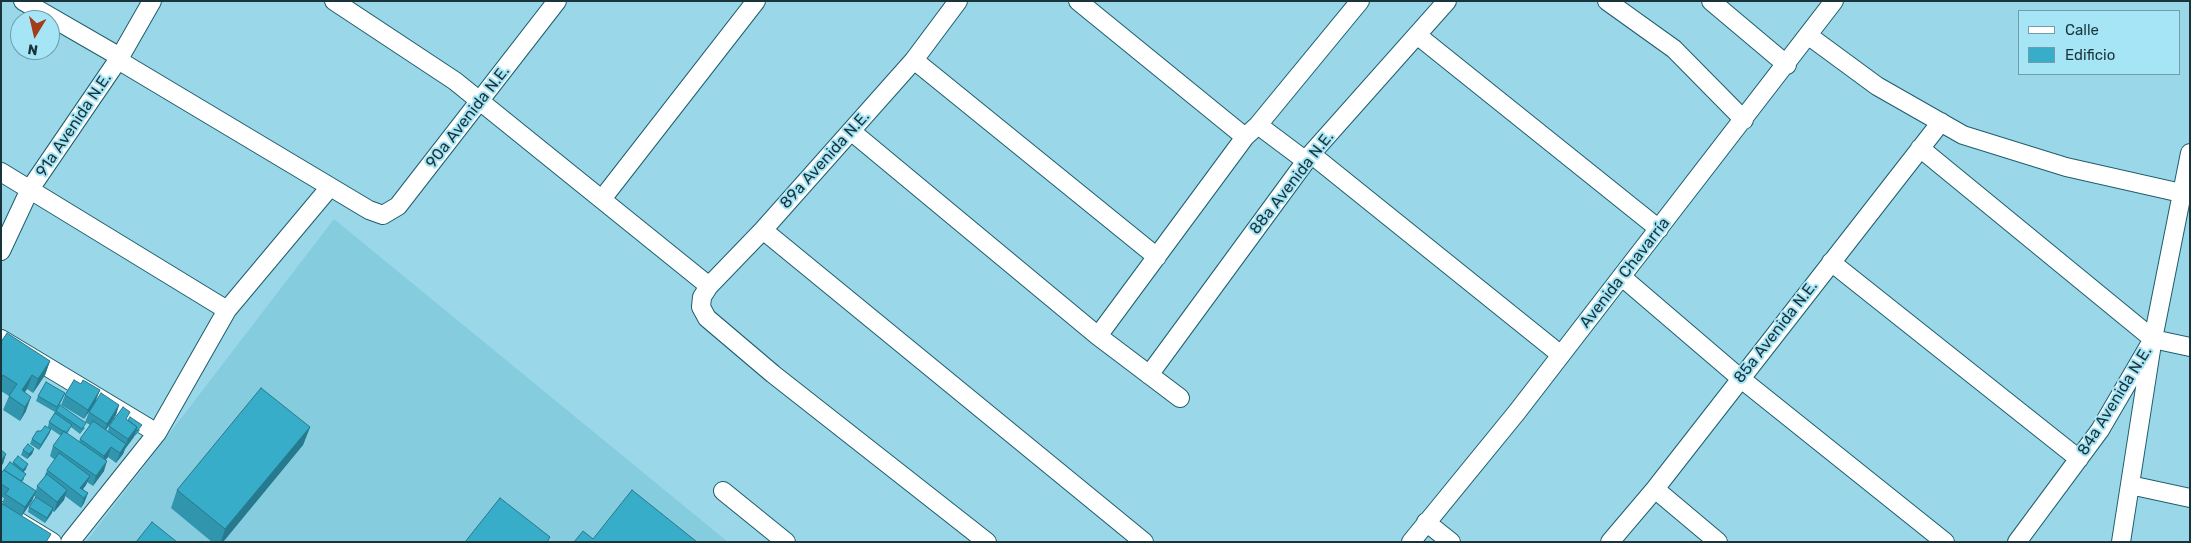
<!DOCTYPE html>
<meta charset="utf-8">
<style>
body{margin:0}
#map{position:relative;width:2191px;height:543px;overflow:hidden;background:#9ad8e9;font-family:Rubik,sans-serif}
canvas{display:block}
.frame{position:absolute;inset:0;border:2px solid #1a343b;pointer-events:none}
.legend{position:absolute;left:2018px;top:10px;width:162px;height:65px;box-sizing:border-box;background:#a6e5f6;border:1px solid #6e9eab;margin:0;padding:6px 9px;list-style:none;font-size:15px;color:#1a343b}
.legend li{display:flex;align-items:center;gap:10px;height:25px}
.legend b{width:25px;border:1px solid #6e9eab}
.north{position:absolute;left:10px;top:10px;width:50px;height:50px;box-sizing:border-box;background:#a6e5f6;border:1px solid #6e9eab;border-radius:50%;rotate:189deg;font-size:14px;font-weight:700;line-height:20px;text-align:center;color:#1a343b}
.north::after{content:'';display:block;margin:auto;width:18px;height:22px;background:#a33c1b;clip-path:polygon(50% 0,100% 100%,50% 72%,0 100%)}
</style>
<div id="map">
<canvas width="2191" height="543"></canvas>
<div class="frame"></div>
<ul class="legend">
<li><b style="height:6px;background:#fff"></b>Calle</li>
<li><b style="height:14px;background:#38adc9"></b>Edificio</li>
</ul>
<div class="north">N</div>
</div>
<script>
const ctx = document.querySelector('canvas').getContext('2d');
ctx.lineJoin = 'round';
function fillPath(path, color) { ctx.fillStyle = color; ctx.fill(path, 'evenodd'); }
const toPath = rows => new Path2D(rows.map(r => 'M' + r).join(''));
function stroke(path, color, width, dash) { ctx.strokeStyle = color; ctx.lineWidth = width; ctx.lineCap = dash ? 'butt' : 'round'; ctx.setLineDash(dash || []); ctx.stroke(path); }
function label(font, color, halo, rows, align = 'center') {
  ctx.font = font + ' Rubik,sans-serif'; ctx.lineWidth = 4; ctx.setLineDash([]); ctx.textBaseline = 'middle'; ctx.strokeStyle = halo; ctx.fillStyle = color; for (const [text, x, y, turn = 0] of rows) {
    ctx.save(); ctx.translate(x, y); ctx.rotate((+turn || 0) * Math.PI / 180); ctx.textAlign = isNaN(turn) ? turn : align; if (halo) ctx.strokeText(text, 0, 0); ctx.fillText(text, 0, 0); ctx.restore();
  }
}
fillPath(toPath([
 [334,219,728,542,86,542]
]), '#86ccdf');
const minor = toPath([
 [23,1,120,57,118,60,369,210,383,215,398,206,557,1],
 [334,1,455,81,709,286],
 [958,1,914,60,763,230,709,286,702,297,701,307,707,318,773,374,987,542],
 [1078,1,1245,137],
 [1607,1,1674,49,1744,120],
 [1711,1,1787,65],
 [1417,35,1659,229],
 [1809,36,1877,86,1963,135,2066,167,2190,195],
 [914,60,1157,257],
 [1258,125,1306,161],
 [851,131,1098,336,1180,398],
 [1920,148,2153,339,2190,347],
 [1311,154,1561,355],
 [1,172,227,310],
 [602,199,756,1],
 [763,230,1144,542],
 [1,251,30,189,120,57,152,1],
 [1831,262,2079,459],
 [1622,277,1740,378,1945,542],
 [1098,336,1245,137,1258,125,1360,1],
 [1,339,157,433],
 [1149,375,1311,154,1447,1],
 [2130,485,2190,498],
 [1655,489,1718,542],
 [723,491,786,542],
 [1,511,52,542],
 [1426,522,1451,542],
 [70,542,157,433,227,310,330,187],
 [1411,542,1517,412,1834,1],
 [1610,542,1655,489,1941,122],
 [2017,542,2100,430,2153,339,2190,153],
 [2121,542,2151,350]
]);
stroke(minor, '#1d5d6c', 20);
stroke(minor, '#fff', 18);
fillPath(toPath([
 [1,342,50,361,45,375,33,393,27,389,25,392,26,411,20,421,3,410,9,396,1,391],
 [81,384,100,390,96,400,119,405,116,415,106,430,108,431,109,426,127,420,140,430,135,436,134,435,125,449,123,454,116,463,108,457,105,460,104,471,93,486,87,482,86,485,83,489,88,493,84,503,81,508,65,496,64,500,54,512,52,511,45,523,28,512,29,507,36,497,34,496,32,501,22,516,2,504,4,498,1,497,1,473,12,464,13,462,26,469,23,473,24,479,22,482,36,491,37,486,44,478,47,470,55,460,50,456,53,446,61,436,48,427,49,422,55,412,36,401,38,396,65,393,63,398,58,408,85,428,80,434,71,427,67,434,79,442,80,439,90,425,85,422,89,412,84,419,61,405,65,395],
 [310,427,303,445,223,542,212,542,171,508,177,490],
 [51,429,49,434,39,450,30,444,32,439,41,431],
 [34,449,32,454,27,459,21,455,23,450]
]), '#3095ad');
fillPath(toPath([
 [50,361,45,375,33,393,38,379],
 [32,375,27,389,18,402,22,390],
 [100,390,96,400,84,419,88,410],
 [31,397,26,411,20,421,25,407],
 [119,405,116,415,103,434,107,424],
 [137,427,134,437,125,449,123,454,116,463,120,453,126,445,128,439],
 [310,427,303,445,223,542,221,542,225,529],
 [51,429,49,434,39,450,41,445],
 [111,447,108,457,101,466,104,456],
 [34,449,32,454,27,459,29,454],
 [6,454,3,464,1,466,1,461],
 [107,461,104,471,93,486,96,476],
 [28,464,26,469,21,475,23,470],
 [90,476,86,485,79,494,80,488],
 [67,490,64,500,54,512,57,502],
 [36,491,32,501,21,517,25,507],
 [88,493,84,503,81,508,84,498],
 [53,508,52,513,45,523,47,518]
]), '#27798d');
const building = toPath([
 [7,333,50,361,38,379,32,375,22,390,31,397,25,407,9,396,17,384,3,375,1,379,1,342,7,333],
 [74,380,81,384,83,380,100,390,88,410,65,395,74,380],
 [46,382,65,393,57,407,38,396,46,382],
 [261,388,310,427,225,529,177,490,261,388],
 [101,393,119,405,107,424,89,412,101,393],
 [60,405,86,423,82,429,56,411,60,405],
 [123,407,130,412,126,419,137,427,128,439,109,426,123,407],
 [55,413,72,425,66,433,49,422,55,413],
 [130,417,142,425,137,431,136,430,137,427,128,420,130,417],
 [93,421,126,444,120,453,111,447,104,456,80,439,93,421],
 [45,426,51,429,41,445,32,439,37,431,41,431,45,426],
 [64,431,107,461,96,476,53,446,64,431],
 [28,444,34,449,29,454,23,450,28,444],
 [1,450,6,454,1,461,1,450],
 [59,453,90,476,80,488,88,493,84,498,47,470,59,453],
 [18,456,28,464,23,470,13,462,18,456],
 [10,462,26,474,21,481,4,470,10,462],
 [4,470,36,491,25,507,5,494,9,489,1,484,1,473,4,470],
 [47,474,67,490,57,502,37,486,47,474],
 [632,490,697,542,574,542,583,531,593,539,632,490],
 [36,497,53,508,47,518,29,507,36,497],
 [500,498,550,537,547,542,465,542,500,498],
 [1,503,51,534,46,542,1,542,1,503],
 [152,522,177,542,136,542,152,522]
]);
fillPath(building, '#38adc9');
stroke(building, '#27798d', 1);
label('16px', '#1a343b', '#a6e5f6', [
 ["90a Avenida N.E.",468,117,-52],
 ["91a Avenida N.E.",74,125,-56],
 ["89a Avenida N.E.",825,160,-48],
 ["88a Avenida N.E.",1292,183,-52],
 ["Avenida Chavarría",1625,273,-52],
 ["85a Avenida N.E.",1776,332,-52],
 ["84a Avenida N.E.",2115,401,-58]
]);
</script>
